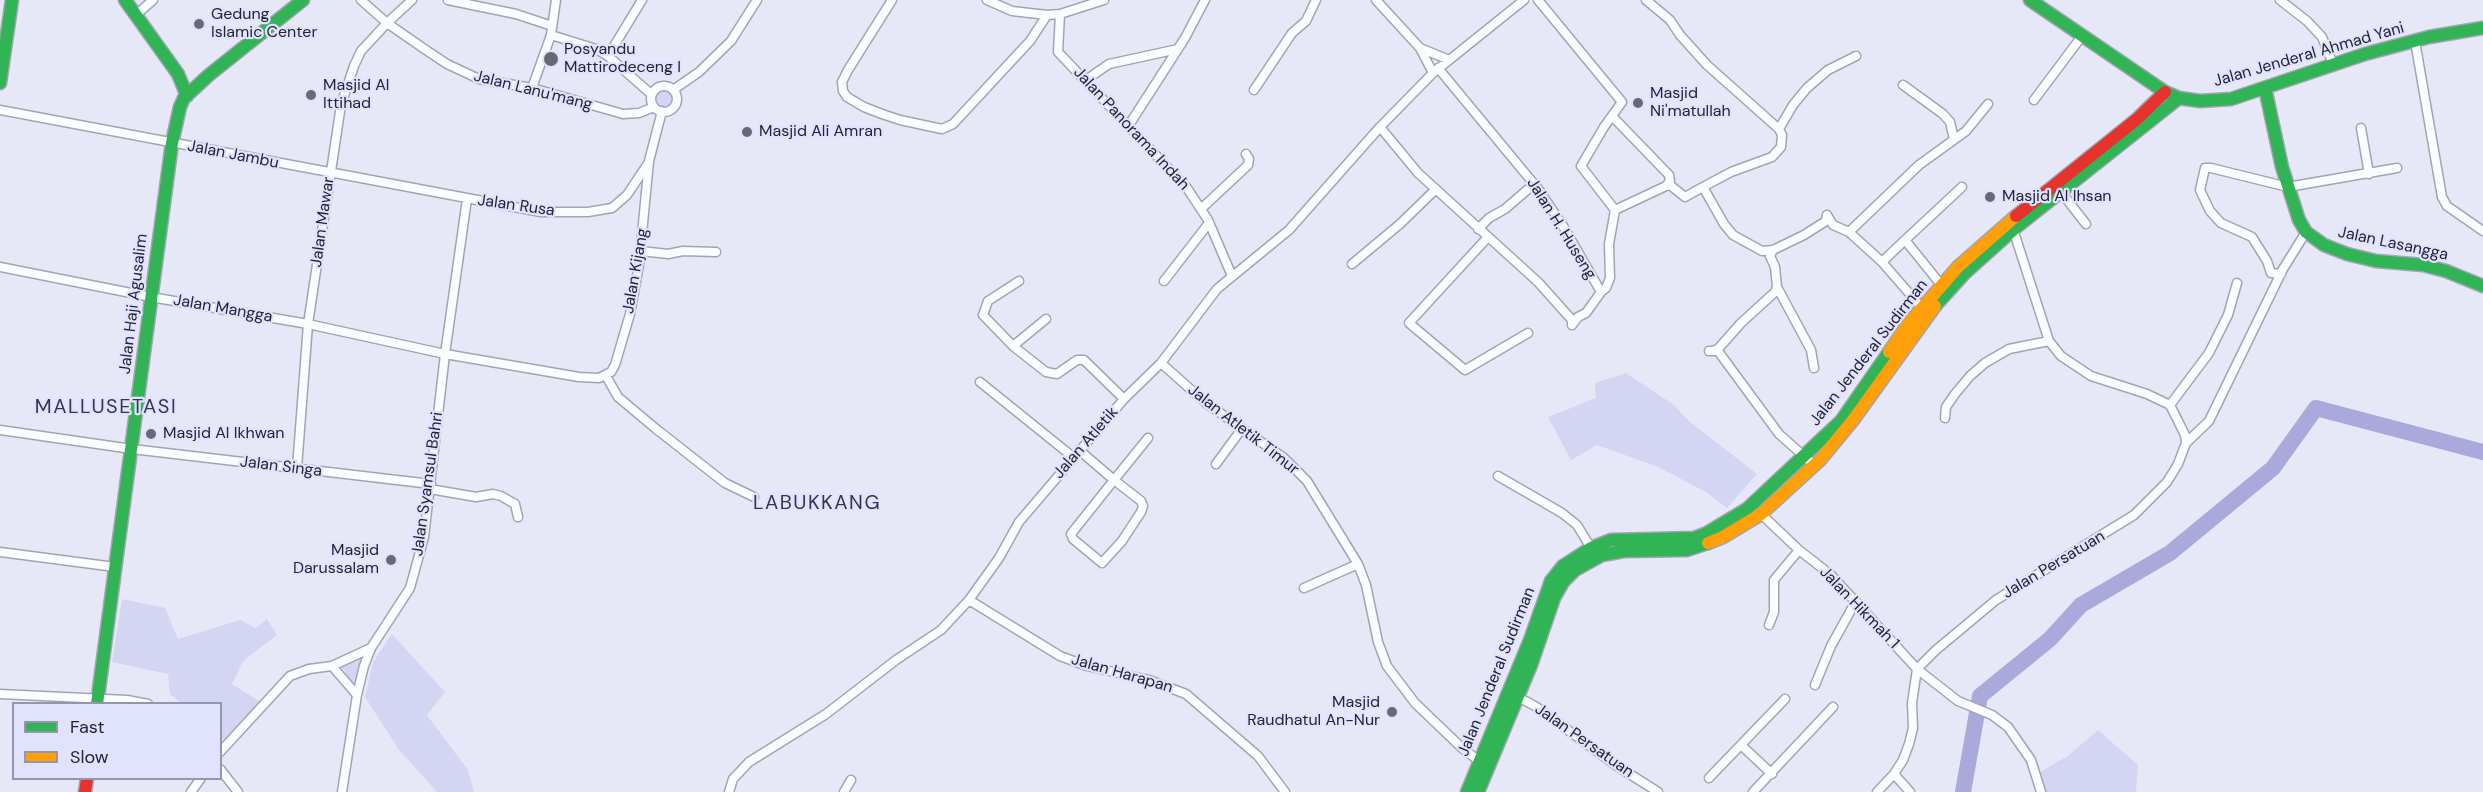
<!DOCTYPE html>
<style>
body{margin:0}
#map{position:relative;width:2483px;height:792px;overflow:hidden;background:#e7e8f7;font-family:"DM Sans",sans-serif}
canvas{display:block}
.legend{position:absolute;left:12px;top:702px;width:210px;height:78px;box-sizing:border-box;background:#e0e2fe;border:2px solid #9596ac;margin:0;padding:8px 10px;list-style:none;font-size:18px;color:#242532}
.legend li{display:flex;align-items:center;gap:12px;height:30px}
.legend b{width:30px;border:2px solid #9596ac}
</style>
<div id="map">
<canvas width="2483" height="792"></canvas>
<ul class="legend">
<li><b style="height:8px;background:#30b455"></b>Fast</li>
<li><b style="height:8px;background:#ff9f0a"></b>Slow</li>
</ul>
</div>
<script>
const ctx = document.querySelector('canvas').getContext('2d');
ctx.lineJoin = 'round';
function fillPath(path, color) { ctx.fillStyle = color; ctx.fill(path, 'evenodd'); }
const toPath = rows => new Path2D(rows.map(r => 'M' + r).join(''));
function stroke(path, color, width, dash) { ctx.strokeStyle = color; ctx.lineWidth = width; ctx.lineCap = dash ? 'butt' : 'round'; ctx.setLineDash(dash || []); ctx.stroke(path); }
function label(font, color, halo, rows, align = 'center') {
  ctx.font = font + ' "DM Sans",sans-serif'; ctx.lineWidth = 4.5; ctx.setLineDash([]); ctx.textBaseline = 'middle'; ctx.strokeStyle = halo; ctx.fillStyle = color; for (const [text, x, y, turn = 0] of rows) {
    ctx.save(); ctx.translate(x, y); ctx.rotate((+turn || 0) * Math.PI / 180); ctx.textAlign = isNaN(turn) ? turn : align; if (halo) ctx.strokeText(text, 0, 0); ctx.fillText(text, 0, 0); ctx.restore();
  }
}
fillPath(toPath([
 '654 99a10 10 0 1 1 20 0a10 10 0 1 1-20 0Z',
 [1626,373,1674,405,1690,422,1757,474,1727,508,1706,492,1658,467,1597,445,1571,460,1548,417,1596,398,1595,383],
 [122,599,165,608,178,639,240,620,256,628,267,619,277,635,243,661,232,684,261,702,226,741,221,737,220,704,181,703,170,694,168,674,112,662],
 [392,634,445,692,427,715,468,770,474,792,437,792,399,750,365,697,373,662],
 [366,654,356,688,341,666],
 [2098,730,2138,765,2136,792,2046,792,2040,772,2069,755]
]), '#d3d5f3');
stroke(toPath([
 [1963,792,1980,696,2050,639,2081,605,2170,553,2273,468,2316,408,2483,452]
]), '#a9a9dc', 16);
const street = toPath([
 [361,0,387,23,423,48,447,64,479,79,532,88,623,114,639,113,654,107],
 [448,0,516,14,552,26],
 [642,0,608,56,651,94],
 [892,0,848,70,842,82,843,91,847,97,864,107,882,114,900,120,942,129,953,124,1030,41,1047,15],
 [987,0,1012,11,1047,15,1060,14,1104,0],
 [1376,0,1420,48,1433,73],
 [1538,0,1622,102,1604,127,1581,166,1615,210],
 [1646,0,1670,20,1680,35,1707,65,1779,129,1793,105,1807,88,1828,70,1856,56],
 [2280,0,2307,21,2322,37,2333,64],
 [137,14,153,0],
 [1060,14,1058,52,1187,188,1208,220,1232,276],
 [551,35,596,49,608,56],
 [2415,41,2442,197,2447,206,2483,231],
 [1420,48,1447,59],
 [1438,68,1539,190,1563,226,1601,292,1606,288,1610,278,1609,244,1615,210,1666,186,1670,181,1669,175,1612,116],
 [1086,80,1109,64,1178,49],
 [1903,85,1943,114,1950,122,1954,139],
 '651 99a13 13 0 1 1 26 0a13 13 0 1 1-26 0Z',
 [532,88,551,35,556,0],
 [673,90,699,72,731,41,757,0],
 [1254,90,1292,33,1306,21,1316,0],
 [2034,100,2082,36],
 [0,110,541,212,588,212,612,208,627,195,649,162],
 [1129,125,1185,38,1205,0],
 [1380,127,1418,173,1538,282,1572,320,1572,325],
 [2361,128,2369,174],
 [1666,186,1670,185,1685,197,1703,187,1724,224,1733,235,1762,251,1773,250,1804,235,1826,221,1827,215],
 [1703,187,1731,172,1772,157,1781,147,1782,135,1779,129],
 [2061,192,2086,224],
 [1201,209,1248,165,1249,159,1246,154],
 [1827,215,1833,225,1849,232,1882,262,1922,308],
 [1478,229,1489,218,1505,209,1534,184],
 [1849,232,1919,165,1966,131,1988,104],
 [1488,237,1409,323,1465,370,1528,333],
 [1905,240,1962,187],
 [1773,250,1770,256,1775,267,1777,287,1811,350,1814,368],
 [641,251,668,254,683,251,716,252],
 [1882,262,1905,240,1942,286],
 [1352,264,1400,224,1436,189],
 [0,267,151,297,308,324,445,354,579,377,599,378,611,372,615,365,630,314,639,265,649,161,662,111],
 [2281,274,2271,273,2267,261,2252,237,2221,223,2210,211,2200,190,2205,168,2211,168,2288,187,2397,168],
 [1019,281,988,301,983,315,1013,346,1046,372,1057,374,1077,360,1084,360,1124,399],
 [1164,281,1209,223],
 [1572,325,1578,317,1586,313,1601,292],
 [1013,346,1046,319],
 [1709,351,1718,351,1779,434,1814,465],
 [1712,351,1718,349,1741,323,1775,292,1777,287],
 [1161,363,1206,403,1284,458,1307,481,1358,564,1366,585,1378,642,1387,666,1415,703,1462,748,1483,764],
 [606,376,618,397,655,428,725,483,754,497],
 [980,382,1073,457],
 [2170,405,2209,353,2228,315,2237,283],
 [1945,418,1946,407,1955,394,1970,376,1985,363,2009,349,2049,341],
 [0,430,132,449,431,484],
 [2186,443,2209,421,2283,269,2306,232],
 [1079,450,1114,480,1141,501,1143,506,1141,512,1122,541,1102,563,1073,539,1071,534,1114,480,1148,438],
 [1216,464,1241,430],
 [297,468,308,324,341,105,354,66,361,51,387,23,412,0],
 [1498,476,1562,513,1577,525,1591,548],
 [430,489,476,497,493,494,501,496,515,504,518,517],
 [1761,514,1799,550,1831,575,1917,669,1958,701,1992,715,2008,727,2031,760,2041,792],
 [0,552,115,567],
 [1304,588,1358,564],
 [969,600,1060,656,1087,666,1149,680,1186,694,1258,756,1285,792],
 [1769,625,1774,612,1774,580,1799,550],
 [332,666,357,695],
 [1815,685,1831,646,1856,601],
 [0,694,127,700,148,704],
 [1514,695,1535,706,1617,766,1658,792],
 [1741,745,1772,774],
 [220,752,290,676,309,669,332,666,371,648],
 [220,769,238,792],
 [1894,774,1910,792],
 [1709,778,1785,699],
 [191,792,201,778],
 [342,792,357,695,364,666,371,648,410,588,424,537,445,354,467,199],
 [729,792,733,779,749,762,826,714,896,660,941,630,969,600,999,558,1019,522,1124,399,1161,363,1217,289,1289,230,1380,127,1433,73,1524,0],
 [844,792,851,780],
 [1753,792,1833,707],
 [1877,792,1894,774,1903,760,1909,744,1913,728,1912,703,1917,669,1936,650,1996,600,2134,515,2167,482,2178,464,2186,443,2185,435,2170,405,2147,394,2091,376,2061,356,2049,341,2012,226]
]);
const fast = toPath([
 [125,0,178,74,187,96],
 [2030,0,2165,92,2179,98,2200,101,2231,99,2365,54,2429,37,2483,28],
 [0,83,12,0],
 [2265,88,2282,167,2299,220,2306,232,2324,245,2347,254,2376,261,2423,265,2446,271,2483,286],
 [1935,306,1965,273,2014,229,2179,98],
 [97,704,172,143,180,107,184,98,209,75,303,0],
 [1467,792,1530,640,1551,581,1563,566,1591,548,1611,540,1694,538,1707,533,1747,509,1841,421,1889,352],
 [1478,792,1531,665,1554,598,1563,582,1575,570,1602,555,1624,551,1687,550,1708,543]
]);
const slow = toPath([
 [1889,352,1909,323,1958,267,2016,216],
 [1708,543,1723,537,1761,514,1820,460,1853,420,1935,306]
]);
const jam = toPath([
 [2016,216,2137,119,2165,92],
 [85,792,87,778]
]);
stroke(street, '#a3a4b1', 11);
stroke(fast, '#a3a4b1', 15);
stroke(slow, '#a3a4b1', 15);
stroke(jam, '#a3a4b1', 15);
stroke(street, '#fbfcfe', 8);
stroke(fast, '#30b455', 12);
stroke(slow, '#ff9f0a', 12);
stroke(jam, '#e5322d', 12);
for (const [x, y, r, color] of [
 [199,24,6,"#686977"],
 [551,59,8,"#686977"],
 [311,95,6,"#686977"],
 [1638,103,6,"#686977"],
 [747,132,6,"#686977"],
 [1990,197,6,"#686977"],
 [151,434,6,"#686977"],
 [391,560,6,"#686977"],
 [1392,712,6,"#686977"]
]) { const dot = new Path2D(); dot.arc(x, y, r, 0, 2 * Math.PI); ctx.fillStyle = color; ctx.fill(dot); stroke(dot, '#e0e2fe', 2); }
label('16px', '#242532', '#e0e2fe', [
 ["Gedung",211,15],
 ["Islamic Center",211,33],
 ["Posyandu",564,50],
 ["Mattirodeceng I",564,68],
 ["Masjid Al",323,86],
 ["Ittihad",323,104],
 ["Masjid",1650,94],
 ["Ni'matullah",1650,112],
 ["Masjid Ali Amran",759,132],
 ["Masjid Al Ihsan",2002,197],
 ["Masjid Al Ikhwan",163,434],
 ["Masjid",379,551,"right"],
 ["Darussalam",379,569,"right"],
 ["Masjid",1380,703,"right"],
 ["Raudhatul An-Nur",1380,721,"right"]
], 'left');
label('16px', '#242532', '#e0e2fe', [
 ["Jalan Jenderal Ahmad Yani",2309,55,-16],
 ["Jalan Lanu'mang",533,91,14],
 ["Jalan Panorama Indah",1131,129,47],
 ["Jalan Jambu",233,155,11],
 ["Jalan Rusa",516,206,8],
 ["Jalan Mawar",323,222,-82],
 ["Jalan H. Huseng",1561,229,58],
 ["Jalan Lasangga",2393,244,12],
 ["Jalan Kijang",636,271,-80],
 ["Jalan Haji Agusalim",134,304,-83],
 ["Jalan Mangga",223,309,10],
 ["Jalan Jenderal Sudirman",1869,353,-52],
 ["Jalan Atletik Timur",1243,430,38],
 ["Jalan Atletik",1086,443,-49],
 ["Jalan Singa",281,467,7],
 ["Jalan Syamsul Bahri",428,484,-82],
 ["Jalan Persatuan",2054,565,-31],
 ["Jalan Hikmah 1",1859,608,46],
 ["Jalan Jenderal Sudirman",1497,672,-68],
 ["Jalan Harapan",1122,674,16],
 ["Jalan Persatuan",1584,741,35]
]);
ctx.letterSpacing = '1.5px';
label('20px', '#353551', '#e0e2fe', [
 ["MALLUSETASI",106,408],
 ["LABUKKANG",817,504]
]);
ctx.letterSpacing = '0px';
</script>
